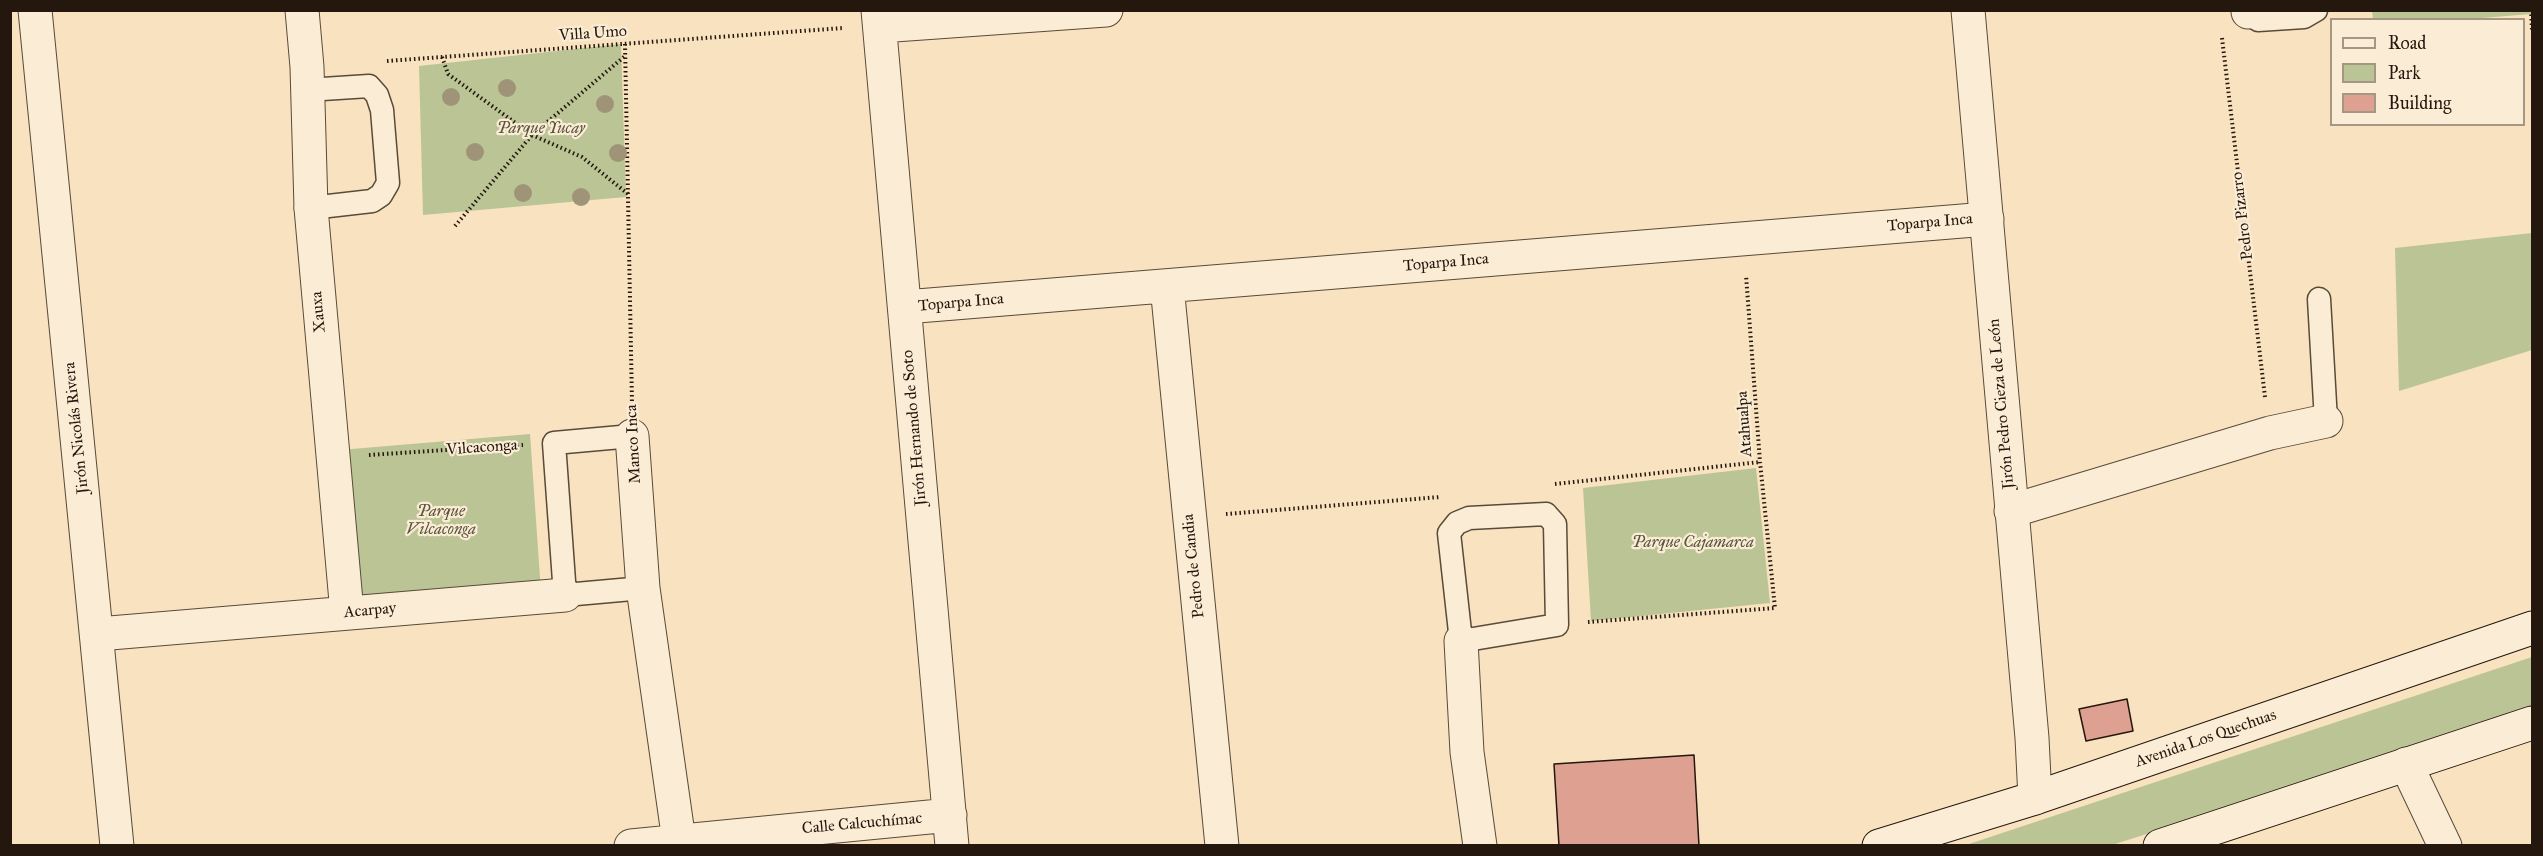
<!DOCTYPE html>
<meta charset="utf-8">
<style>
body{margin:0}
#map{position:relative;width:2543px;height:856px;overflow:hidden;background:#f9e2bf;font-family:"IM FELL Great Primer",serif}
canvas{display:block}
.frame{position:absolute;inset:0;border:12px solid #24170d;pointer-events:none}
.legend{position:absolute;left:2330px;top:18px;width:195px;height:108px;box-sizing:border-box;background:#fbecd5;border:2px solid #a59785;margin:0;padding:8px 10px;list-style:none;font-size:18px;color:#24170d}
.legend li{display:flex;align-items:center;gap:12px;height:30px}
.legend b{width:30px;border:2px solid #a59785}
</style>
<div id="map">
<canvas width="2543" height="856"></canvas>
<div class="frame"></div>
<ul class="legend">
<li><b style="height:8px;background:#fbecd5"></b>Road</li>
<li><b style="height:16px;background:#bac495"></b>Park</li>
<li><b style="height:16px;background:#dea090"></b>Building</li>
</ul>
</div>
<script>
const ctx = document.querySelector('canvas').getContext('2d');
ctx.lineJoin = 'round';
function fillPath(path, color) { ctx.fillStyle = color; ctx.fill(path, 'evenodd'); }
const toPath = rows => new Path2D(rows.map(r => 'M' + r).join(''));
function stroke(path, color, width, dash) { ctx.strokeStyle = color; ctx.lineWidth = width; ctx.lineCap = dash ? 'butt' : 'round'; ctx.setLineDash(dash || []); ctx.stroke(path); }
function label(font, color, halo, rows, align = 'center') {
  ctx.font = font + ' "IM FELL Great Primer",serif'; ctx.lineWidth = 4.5; ctx.setLineDash([]); ctx.textBaseline = 'middle'; ctx.strokeStyle = halo; ctx.fillStyle = color; for (const [text, x, y, turn = 0] of rows) {
    ctx.save(); ctx.translate(x, y); ctx.rotate((+turn || 0) * Math.PI / 180); ctx.textAlign = isNaN(turn) ? turn : align; if (halo) ctx.strokeText(text, 0, 0); ctx.fillText(text, 0, 0); ctx.restore();
  }
}
fillPath(toPath([
 [2531,10,2531,14,2458,20,2373,19,2372,11],
 [621,44,626,197,423,215,419,66],
 [2532,233,2532,350,2399,391,2395,248],
 [530,434,541,592,352,607,340,450],
 [1756,468,1770,603,1591,621,1583,488],
 [2532,657,2532,711,2112,845,1963,846]
]), '#bac495');
const building = toPath([
 [2127,699,2133,731,2086,741,2079,709,2127,699],
 [1694,755,1699,846,1559,846,1554,764,1694,755]
]);
fillPath(building, '#dea090');
stroke(building, '#24170d', 1.5);
const service = toPath([
 [2248,12,2258,20,2304,17,2316,10],
 [307,90,369,86,377,95,382,110,388,183,381,195,372,201,311,208],
 [2319,299,2326,421],
 [632,436,554,443,565,595,643,588],
 [1546,514,1555,524,1557,625,1461,641,1449,533,1457,523,1469,518,1546,514]
]);
const pedestrian = toPath([
 [311,208,347,613],
 [98,634,565,595]
]);
const minor = toPath([
 [302,10,307,67,311,208],
 [878,10,952,846],
 [2248,10,2248,12],
 [880,26,1106,10],
 [1167,286,1222,846],
 [905,307,1987,219],
 [632,436,643,588,679,841],
 [2011,511,2270,433,2326,421],
 [1461,641,1467,752,1480,846],
 [2406,764,2445,846],
 [631,846,950,815]
]);
const tertiary = toPath([
 [35,10,117,846],
 [1968,10,2032,738,2035,798]
]);
const secondary = toPath([
 [1879,846,2035,798,2532,628],
 [2160,846,2532,723]
]);
stroke(service, '#594a3a', 25);
stroke(pedestrian, '#594a3a', 35);
stroke(minor, '#594a3a', 35);
stroke(tertiary, '#594a3a', 35);
stroke(secondary, '#24170d', 35);
stroke(toPath([
 [2531,10,2532,30],
 [2222,38,2265,397],
 [625,44,632,403],
 [442,57,448,74,532,135,582,157,628,194],
 [387,61,843,28],
 [455,226,532,135,625,56],
 [369,455,523,445],
 [1555,484,1760,462],
 [1226,514,1440,497],
 [1588,622,1775,608,1760,462,1746,275]
]), '#24170d', 4, [1.5, 3]);
stroke(service, '#fbecd5', 22);
stroke(pedestrian, '#fbecd5', 33);
stroke(minor, '#fbecd5', 33);
stroke(tertiary, '#fbecd5', 33);
stroke(secondary, '#fbecd5', 33);
ctx.fillStyle = '#a09478';
for (const [x, y] of [
 [507,88],
 [451,97],
 [605,104],
 [475,152],
 [618,153],
 [523,193],
 [581,197]
]) { ctx.beginPath(); ctx.arc(x, y, 9, 0, 2 * Math.PI); ctx.fill(); }
label('16px', '#24170d', '#fbecd5', [
 ["Villa Umo",593,34,-4],
 ["Pedro Pizarro",2243,216,-97],
 ["Toparpa Inca",1930,223,-5],
 ["Toparpa Inca",1446,263,-5],
 ["Toparpa Inca",961,303,-5],
 ["Xauxa",319,312,-95],
 ["Jirón Pedro Cieza de León",2002,404,-95],
 ["Atahualpa",1745,424,-94],
 ["Jirón Nicolás Rivera",77,428,-96],
 ["Jirón Hernando de Soto",915,428,-95],
 ["Manco Inca",634,444,-93],
 ["Vilcaconga",482,448,-4],
 ["Pedro de Candia",1194,566,-96],
 ["Acarpay",370,611,-5],
 ["Avenida Los Quechuas",2206,739,-19],
 ["Calle Calcuchímac",862,824,-5]
]);
label('italic 16px', '#58543d', '#fbecd5', [
 ["Parque Yucay",541,129],
 ["Parque",441,512],
 ["Vilcaconga",441,530],
 ["Parque Cajamarca",1693,543]
]);
</script>
